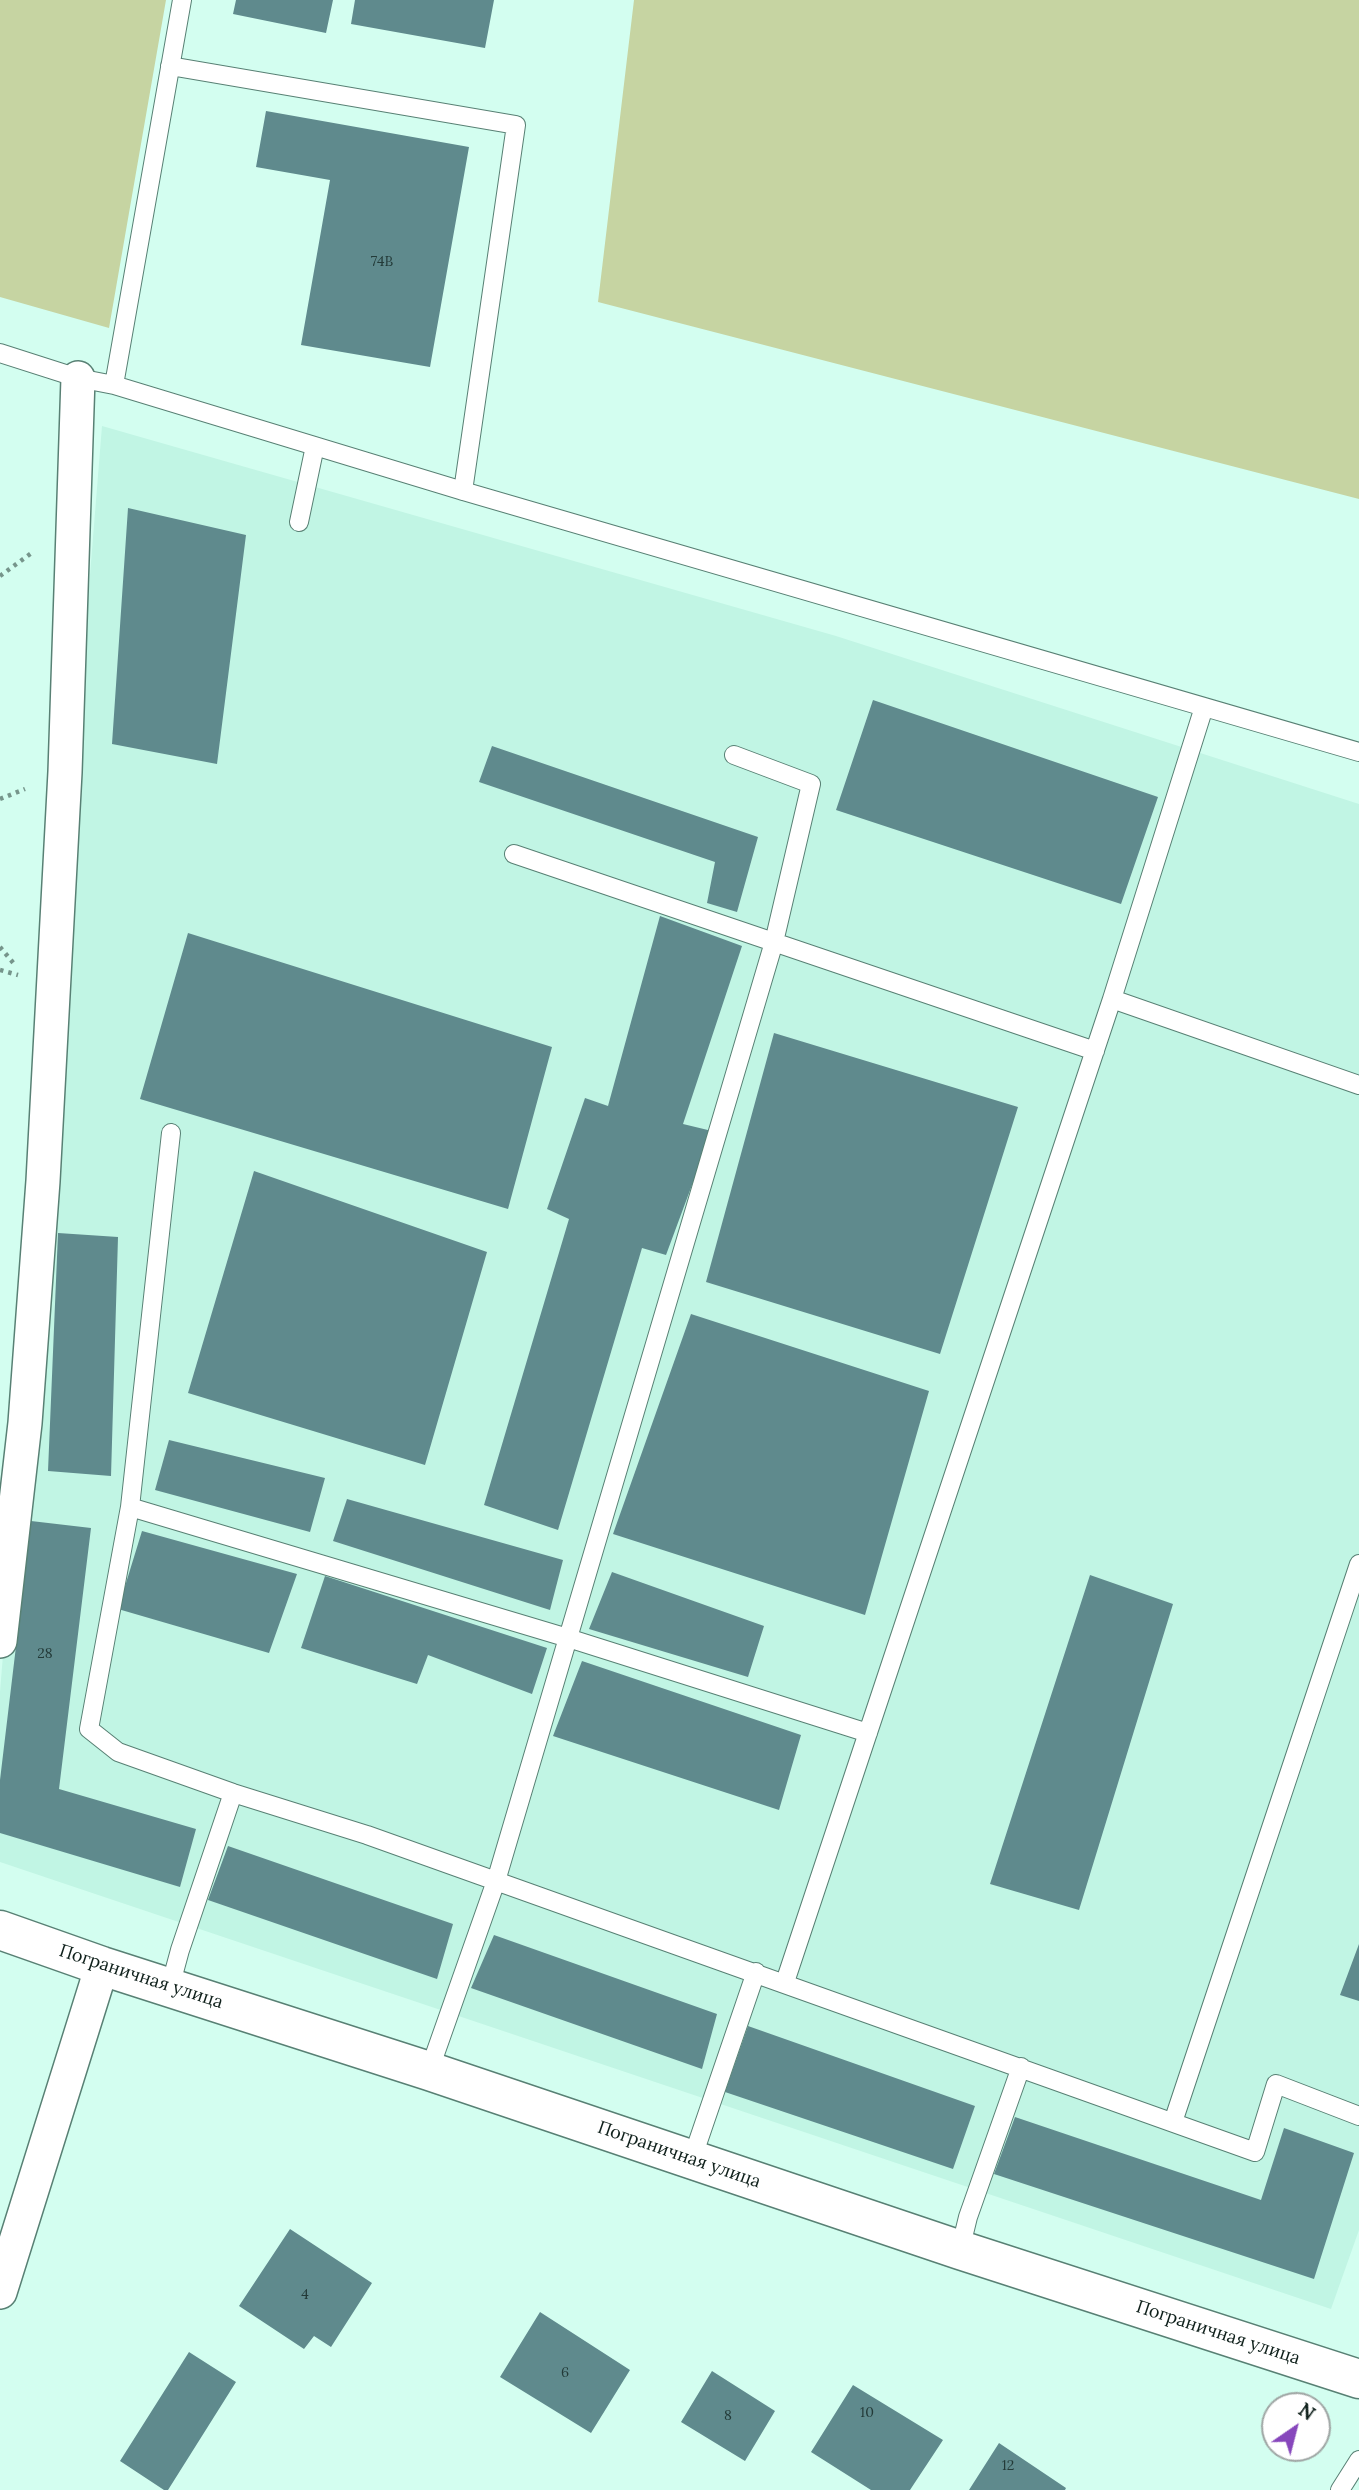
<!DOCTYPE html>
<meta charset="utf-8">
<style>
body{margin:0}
#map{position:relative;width:1359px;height:2490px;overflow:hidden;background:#d3fef0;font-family:Lora,serif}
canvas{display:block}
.north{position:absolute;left:1261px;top:2392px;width:70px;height:70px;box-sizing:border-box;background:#fff;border:2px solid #9fa6a4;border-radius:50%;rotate:35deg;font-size:19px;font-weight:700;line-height:28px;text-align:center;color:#0f201b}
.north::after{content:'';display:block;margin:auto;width:24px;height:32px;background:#8747bc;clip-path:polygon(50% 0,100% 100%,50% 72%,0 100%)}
</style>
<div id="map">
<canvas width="1359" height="2490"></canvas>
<div class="north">N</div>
</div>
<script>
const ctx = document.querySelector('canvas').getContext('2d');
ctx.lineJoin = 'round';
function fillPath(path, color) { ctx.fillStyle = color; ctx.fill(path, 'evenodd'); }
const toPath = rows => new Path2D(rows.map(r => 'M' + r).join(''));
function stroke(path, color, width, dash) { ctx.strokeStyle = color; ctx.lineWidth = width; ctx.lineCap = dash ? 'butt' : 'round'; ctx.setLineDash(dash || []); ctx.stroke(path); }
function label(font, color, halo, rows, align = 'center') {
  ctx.font = font + ' Lora,serif'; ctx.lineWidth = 5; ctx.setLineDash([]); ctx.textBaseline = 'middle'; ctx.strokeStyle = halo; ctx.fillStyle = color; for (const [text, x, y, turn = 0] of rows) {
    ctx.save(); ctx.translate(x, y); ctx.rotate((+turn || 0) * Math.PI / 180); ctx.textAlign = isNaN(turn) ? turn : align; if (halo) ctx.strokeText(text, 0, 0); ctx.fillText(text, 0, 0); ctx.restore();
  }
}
fillPath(toPath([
 [102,426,836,636,1359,804,1359,2230,1331,2309,0,1862,0,1692]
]), '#c1f5e4');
fillPath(toPath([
 [0,0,166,0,109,328,0,297],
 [634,0,1359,0,1359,499,598,302]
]), '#c6d4a2');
fillPath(toPath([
 [236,0,333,0,326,33,233,14],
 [355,0,494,0,485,48,351,24],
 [266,111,469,147,430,367,301,345,330,180,256,167],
 [128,508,246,535,217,764,112,744],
 [873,700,1158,797,1121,904,836,810],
 [492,746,758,837,737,912,707,903,715,862,479,782],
 [660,916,742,946,683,1124,712,1131,666,1255,642,1248,558,1530,484,1505,569,1219,547,1209,585,1098,608,1106],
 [188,933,552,1047,508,1209,140,1099],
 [774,1033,1018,1107,940,1354,706,1282],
 [254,1171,487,1252,425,1465,188,1393],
 [58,1233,118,1237,111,1476,48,1471],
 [691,1314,929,1391,865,1615,613,1534],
 [169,1440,325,1478,310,1532,155,1490],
 [347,1499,563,1560,550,1610,333,1541],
 [31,1521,91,1528,59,1789,196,1829,180,1887,0,1833,0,1780],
 [142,1531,297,1574,269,1653,118,1609],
 [612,1572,764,1626,748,1677,589,1629],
 [1090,1575,1173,1604,1079,1910,990,1884],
 [325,1576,547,1648,532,1694,428,1655,417,1684,301,1648],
 [582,1661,801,1735,779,1810,553,1736],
 [228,1846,453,1924,437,1979,208,1900],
 [494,1935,717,2014,702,2069,471,1988],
 [1359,1944,1359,2001,1340,1995],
 [748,2026,975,2106,953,2169,725,2092],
 [1015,2117,1261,2200,1284,2128,1354,2153,1314,2279,994,2174],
 [290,2229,372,2283,331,2347,314,2336,304,2349,239,2306],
 [540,2312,630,2370,591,2433,500,2377],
 [189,2352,236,2382,168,2490,164,2490,120,2461],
 [712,2371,775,2411,745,2461,681,2422],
 [853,2385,943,2440,910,2490,871,2490,811,2452],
 [999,2443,1066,2488,1065,2490,969,2490]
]), '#5f8a8d');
const lane = toPath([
 [170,66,516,125,463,491],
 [0,353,78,378,114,385,463,491,1359,752],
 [114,385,182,0],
 [299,522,315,446],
 [514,854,1095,1051],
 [1112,999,1204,707],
 [171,1133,130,1507,89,1729,118,1752,233,1793,367,1835,1255,2152,1276,2084,1359,2116],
 [130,1507,568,1638,868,1733],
 [785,1982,1112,999,1359,1085],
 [170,1987,180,1950,233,1793],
 [429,2071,496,1881,774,942,811,784,734,755],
 [1173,2122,1359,1564],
 [692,2159,756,1972],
 [960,2250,968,2217,1021,2067],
 [1340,2490,1359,2460]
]);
const street = toPath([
 [0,1641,25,1423,43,1181,65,772,78,378],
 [0,2292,102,1966]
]);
const secondary = toPath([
 [0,1930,102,1966,429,2071,960,2250,1359,2379]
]);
stroke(lane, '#588074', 20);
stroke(street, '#588074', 36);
stroke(secondary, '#588074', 41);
stroke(toPath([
 [0,576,33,552],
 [0,799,25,789],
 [0,947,15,965],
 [0,970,18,975]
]), '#76958b', 4.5, [3.5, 5]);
stroke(lane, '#fff', 18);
stroke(street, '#fff', 33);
stroke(secondary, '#fff', 38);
label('14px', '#233a38', null, [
 ["74В",382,262],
 ["28",45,1654],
 ["4",305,2295],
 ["6",565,2373],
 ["10",867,2413],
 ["8",728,2416],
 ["12",1008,2466]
]);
label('18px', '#0f201b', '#fff', [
 ["Пограничная улица",141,1977,18],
 ["Пограничная улица",679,2155,19],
 ["Пограничная улица",1218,2333,18]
]);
</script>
